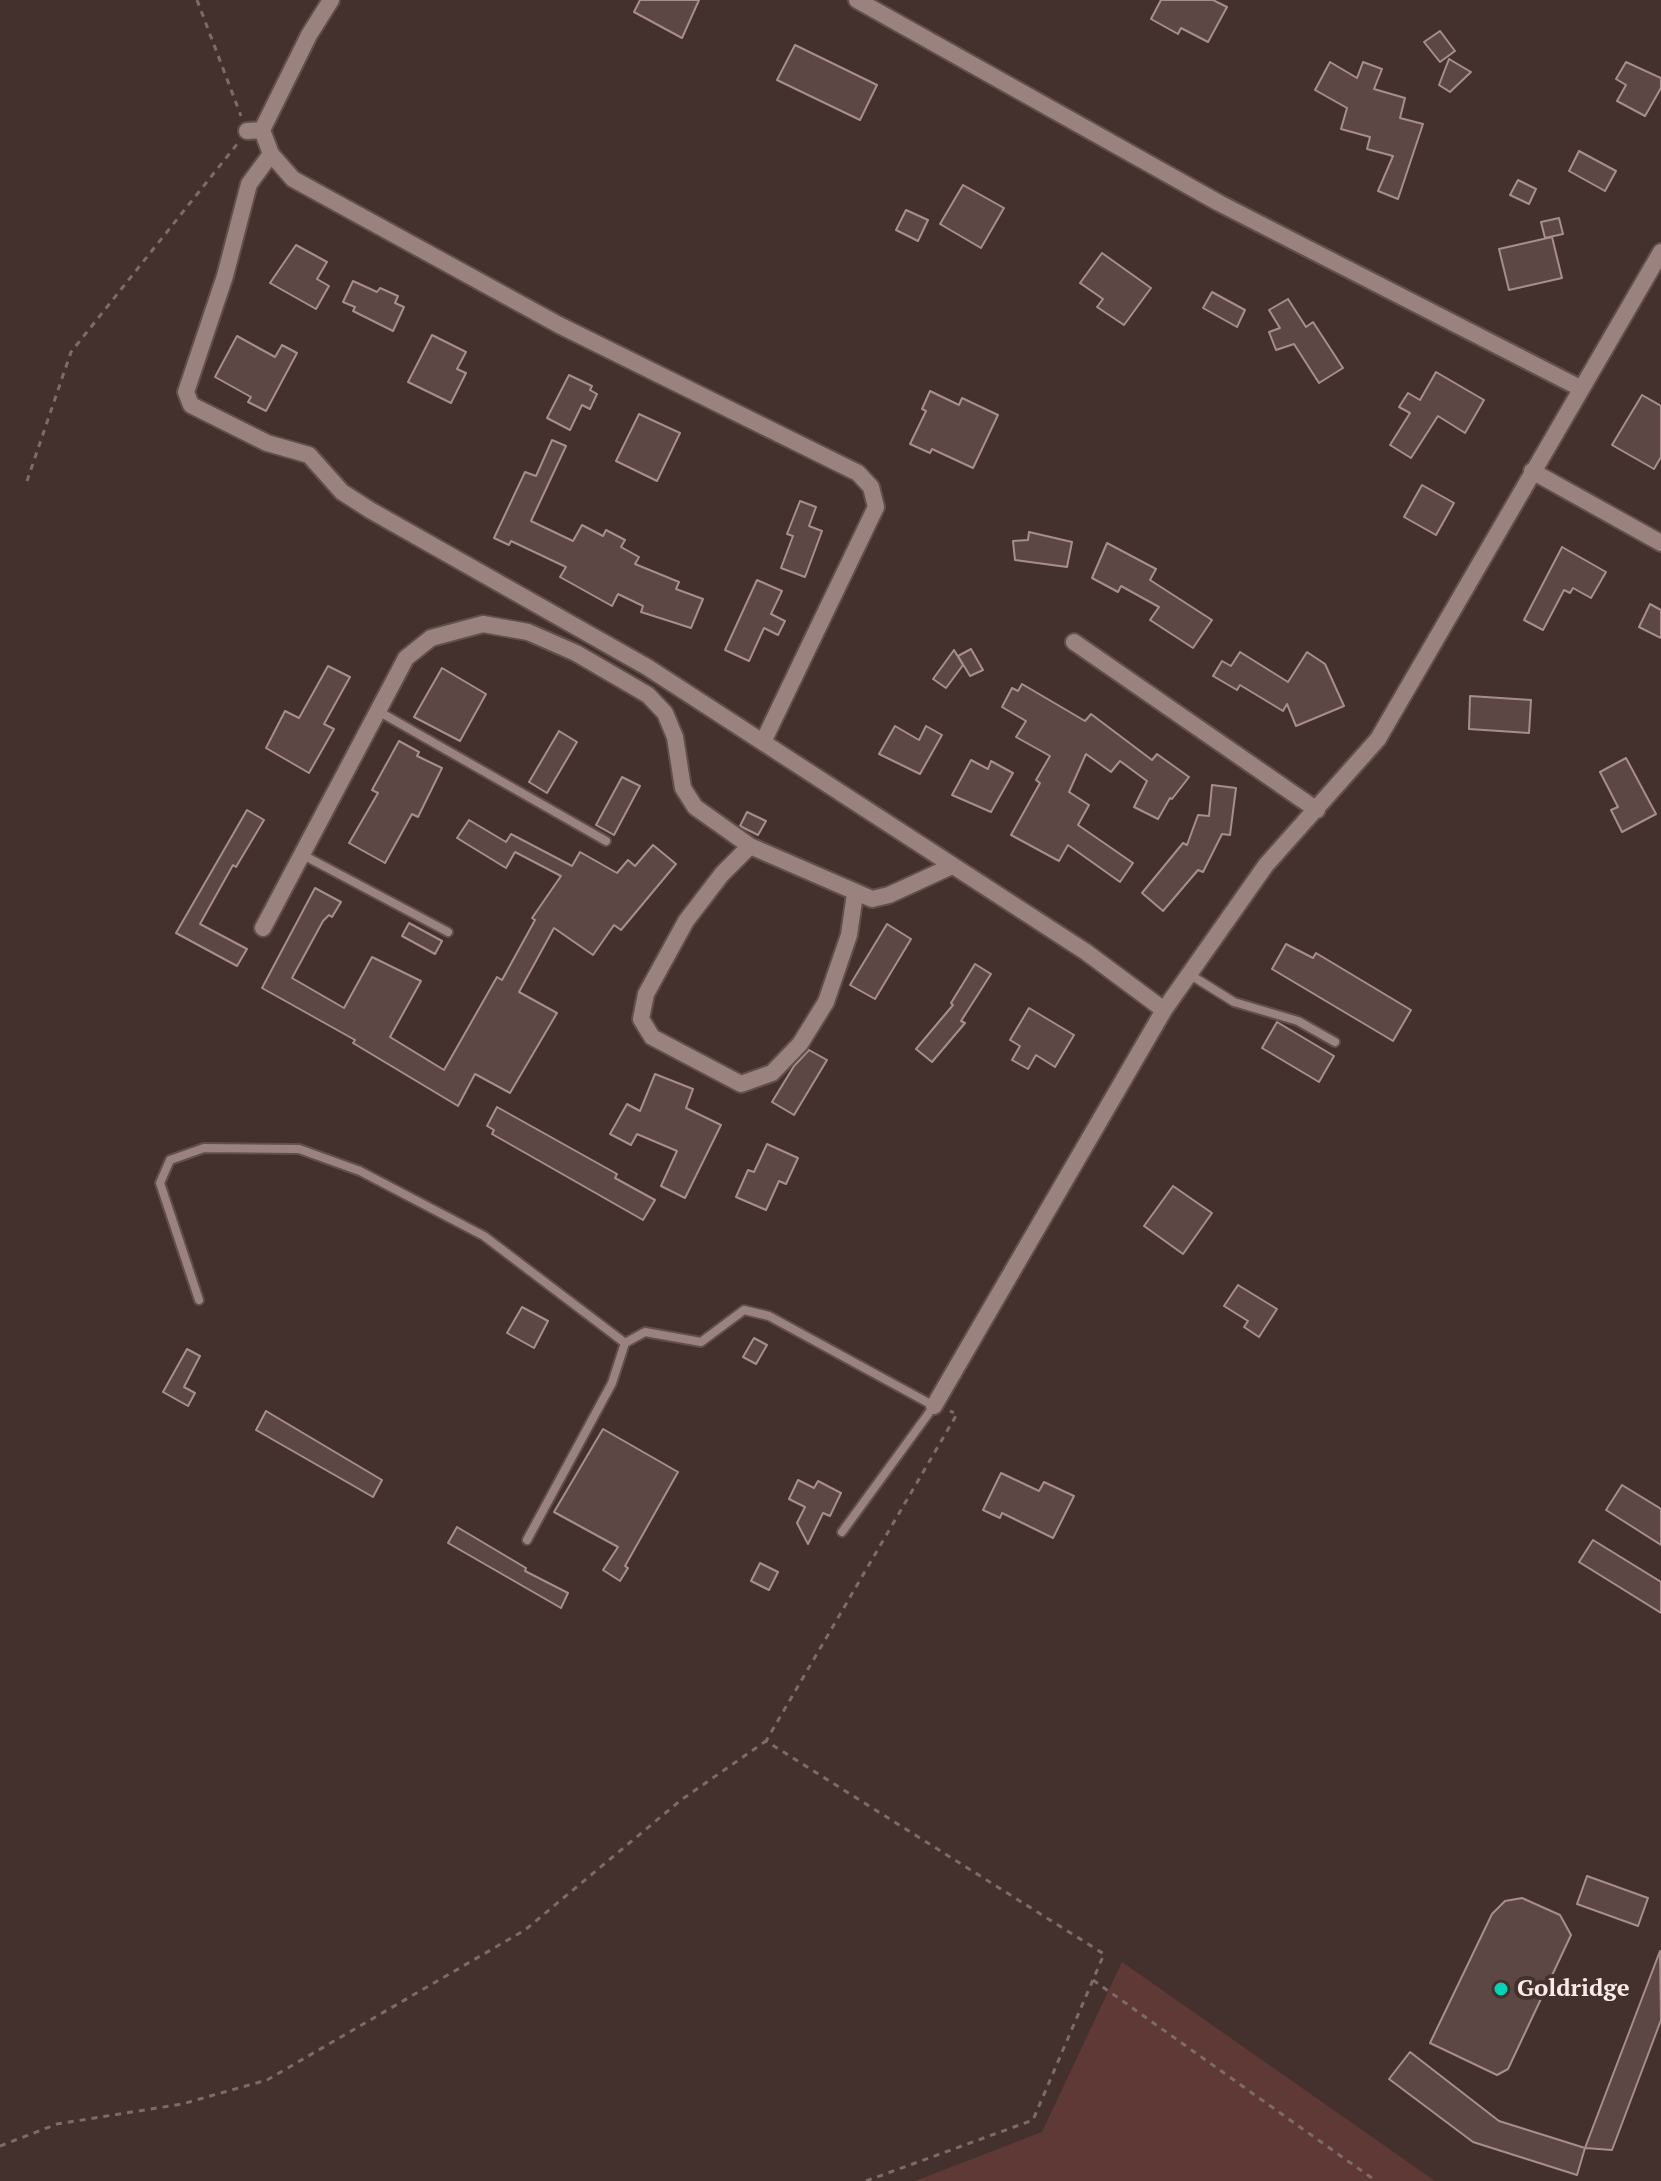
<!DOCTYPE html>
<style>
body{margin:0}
canvas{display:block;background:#44302d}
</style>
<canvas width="1661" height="2181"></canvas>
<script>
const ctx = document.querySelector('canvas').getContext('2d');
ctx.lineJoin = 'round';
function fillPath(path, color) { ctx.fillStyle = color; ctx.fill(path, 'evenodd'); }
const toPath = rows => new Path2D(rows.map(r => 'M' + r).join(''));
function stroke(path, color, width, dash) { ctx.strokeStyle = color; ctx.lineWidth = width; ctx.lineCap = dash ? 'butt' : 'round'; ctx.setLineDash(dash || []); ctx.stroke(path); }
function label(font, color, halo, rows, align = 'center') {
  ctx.font = font + ' "PT Serif",serif'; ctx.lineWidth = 8; ctx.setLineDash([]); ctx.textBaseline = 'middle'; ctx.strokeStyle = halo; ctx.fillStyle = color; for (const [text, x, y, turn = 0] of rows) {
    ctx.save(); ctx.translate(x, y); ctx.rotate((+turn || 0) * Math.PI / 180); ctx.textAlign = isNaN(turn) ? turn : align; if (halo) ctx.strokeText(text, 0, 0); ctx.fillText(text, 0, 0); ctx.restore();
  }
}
fillPath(toPath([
 [1122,1962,1435,2181,915,2181,1042,2132]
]), '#5f3935');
const building = toPath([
 [640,0,699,0,682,38,634,12,640,0],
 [1161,0,1213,0,1227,7,1208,42,1181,28,1178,34,1151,19,1161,0],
 [1440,31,1455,51,1440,62,1424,42,1440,31],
 [795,45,877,85,860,120,777,80,795,45],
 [1449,59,1471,72,1450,92,1439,85,1449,59],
 [1330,62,1357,78,1363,62,1382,69,1374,89,1405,98,1400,118,1423,124,1398,199,1378,191,1393,156,1367,149,1370,137,1341,129,1347,108,1315,90,1330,62],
 [1626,62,1661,78,1661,88,1645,116,1617,101,1626,85,1616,79,1626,62],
 [1579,151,1616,171,1605,191,1569,171,1579,151],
 [1518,180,1536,189,1529,204,1510,195,1518,180],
 [963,185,1004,208,981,248,940,224,963,185],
 [906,210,928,220,918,241,896,230,906,210],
 [1559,218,1563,234,1545,238,1541,222,1559,218],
 [1552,237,1562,278,1509,290,1499,249,1552,237],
 [296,245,327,262,317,279,329,286,316,309,270,283,296,245],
 [1102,253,1151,288,1124,325,1097,307,1103,299,1080,283,1102,253],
 [353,281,377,292,380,288,398,296,395,303,404,307,393,331,353,311,355,307,343,302,353,281],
 [1212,292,1245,310,1237,327,1203,308,1212,292],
 [1288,299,1306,327,1313,322,1343,368,1319,383,1294,344,1276,350,1269,332,1280,328,1269,310,1288,299],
 [432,335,466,352,457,369,466,373,451,403,408,382,432,335],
 [237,336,275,357,282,345,297,353,266,411,248,402,251,397,215,377,237,336],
 [1436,372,1484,400,1465,433,1438,416,1411,458,1390,445,1410,413,1399,407,1408,393,1420,400,1436,372],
 [569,375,592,386,590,390,597,394,590,409,582,405,570,430,547,418,569,375],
 [930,391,959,405,962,398,998,415,973,468,932,449,930,453,910,444,926,411,922,409,930,391],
 [1642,395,1661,406,1661,457,1654,469,1612,445,1642,395],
 [639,414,680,433,657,481,616,461,639,414],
 [552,440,566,446,531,521,573,541,582,525,603,536,606,530,625,540,621,547,639,557,635,564,679,582,676,589,703,599,691,628,641,612,643,606,618,594,612,606,560,577,566,567,511,541,509,545,494,538,525,472,536,476,552,440],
 [1422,485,1454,503,1436,535,1404,517,1422,485],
 [800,501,816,507,809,526,822,531,805,577,781,568,793,536,787,534,800,501],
 [1029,532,1072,542,1067,567,1015,560,1013,541,1028,540,1029,532],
 [1107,543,1156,569,1150,580,1212,620,1193,648,1150,620,1159,607,1121,586,1118,592,1092,578,1107,543],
 [1562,547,1606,572,1591,598,1573,588,1570,593,1564,590,1543,630,1524,620,1562,547],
 [757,580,782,591,771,614,785,621,778,635,764,628,749,661,725,650,757,580],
 [1650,604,1661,610,1661,638,1639,627,1650,604],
 [971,649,983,670,970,676,958,656,971,649],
 [954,650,963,665,946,688,933,679,954,650],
 [1240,652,1288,682,1307,652,1325,664,1344,706,1296,726,1287,704,1283,711,1240,685,1237,690,1213,676,1222,661,1231,666,1240,652],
 [328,666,350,677,324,724,334,729,309,773,266,748,285,711,299,718,328,666],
 [442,668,486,694,460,741,414,717,442,668],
 [1022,684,1085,721,1091,714,1152,760,1157,754,1189,777,1172,799,1170,798,1158,819,1134,807,1147,781,1120,761,1111,772,1086,754,1069,792,1089,805,1078,825,1133,863,1120,882,1068,845,1059,861,1011,835,1040,783,1036,780,1050,756,1016,737,1026,721,1002,707,1012,688,1018,691,1022,684],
 [1470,696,1531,700,1529,733,1469,729,1470,696],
 [895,726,919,740,926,726,942,735,920,774,879,754,895,726],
 [559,731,577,742,547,793,529,782,559,731],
 [399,741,419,752,417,756,442,768,418,817,412,814,385,863,349,843,378,793,372,790,399,741],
 [1626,758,1656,814,1622,832,1611,810,1618,807,1600,772,1626,758],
 [971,760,988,769,991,761,1013,773,991,812,952,795,971,760],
 [622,777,640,786,614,835,596,825,622,777],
 [1212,785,1236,788,1230,835,1222,834,1203,872,1198,870,1163,911,1142,893,1183,843,1187,845,1198,815,1209,816,1212,785],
 [247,810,264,820,236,867,233,865,200,924,247,949,237,966,176,933,247,810],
 [747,812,766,821,758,835,740,826,747,812],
 [469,820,506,842,511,834,572,866,580,852,617,873,628,860,635,866,653,845,676,864,621,930,614,925,593,955,554,928,519,992,557,1013,510,1093,475,1074,458,1106,353,1043,355,1040,262,988,315,888,341,902,332,917,329,915,323,921,292,978,344,1008,372,957,421,981,390,1037,444,1070,497,977,502,980,535,920,532,918,561,876,515,852,506,868,457,838,469,820],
 [409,923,442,941,435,954,402,936,409,923],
 [887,924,911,939,875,999,850,985,887,924],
 [1286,944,1313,958,1316,953,1411,1010,1393,1041,1272,969,1286,944],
 [975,964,991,974,961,1021,965,1023,932,1062,916,1049,953,1005,951,1003,975,964],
 [1029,1008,1074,1035,1055,1067,1036,1055,1028,1069,1012,1060,1020,1046,1010,1040,1029,1008],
 [1277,1022,1334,1056,1319,1082,1262,1048,1277,1022],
 [809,1050,827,1060,794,1115,772,1102,794,1066,809,1050],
 [655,1074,693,1089,686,1108,721,1125,685,1198,661,1186,677,1151,637,1134,631,1145,610,1134,627,1104,640,1111,655,1074],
 [497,1107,617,1174,615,1178,655,1200,643,1220,492,1134,494,1130,487,1126,497,1107],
 [767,1144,798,1158,786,1184,779,1181,766,1210,736,1197,748,1170,754,1172,767,1144],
 [1173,1186,1212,1213,1183,1254,1144,1226,1173,1186],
 [1238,1285,1277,1309,1259,1337,1244,1327,1248,1321,1224,1306,1238,1285],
 [522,1307,548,1321,534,1348,507,1333,522,1307],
 [754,1338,767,1345,756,1364,743,1357,754,1338],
 [187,1349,200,1356,184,1387,195,1393,188,1406,163,1392,187,1349],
 [266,1411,382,1480,373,1497,256,1430,266,1411],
 [603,1429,678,1472,625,1566,628,1568,620,1581,603,1570,618,1547,554,1512,603,1429],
 [1001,1473,1039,1491,1044,1482,1074,1496,1053,1538,1002,1513,1000,1518,983,1510,1001,1473],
 [798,1480,814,1488,818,1481,841,1493,830,1516,823,1513,808,1544,797,1523,805,1507,789,1499,798,1480],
 [1622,1485,1661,1509,1661,1545,1606,1510,1622,1485],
 [457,1527,526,1568,525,1571,568,1593,561,1608,448,1543,457,1527],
 [1593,1540,1661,1582,1661,1613,1579,1562,1593,1540],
 [760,1563,778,1572,769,1590,751,1581,760,1563],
 [1587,1876,1648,1898,1638,1926,1577,1904,1587,1876],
 [1522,1898,1560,1915,1571,1935,1508,2069,1497,2075,1430,2043,1492,1914,1505,1901,1522,1898],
 [1660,1951,1661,2020,1612,2150,1585,2148,1660,1951],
 [1410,2052,1499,2121,1585,2148,1577,2175,1473,2142,1389,2079,1410,2052]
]);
fillPath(building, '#5d4744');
stroke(building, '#a78e8b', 2);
const service = toPath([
 [378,711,606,841],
 [303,855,448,932],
 [1189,974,1234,1002,1298,1021,1335,1042],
 [199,1300,160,1183,170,1160,204,1148,299,1149,360,1171,484,1236,625,1343],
 [527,1540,612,1383,625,1343,645,1332,701,1342,744,1310,769,1316,934,1406,842,1532]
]);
const minor = toPath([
 [857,0,1219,203,1580,388],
 [262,130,271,154,293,179,559,325,858,473,871,487,876,507,763,742],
 [247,131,262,130,309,35,331,0],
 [271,154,249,184,225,276,186,392,191,405,267,443,309,455,342,492,370,510,647,667,1086,952,1164,1010],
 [1532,471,1661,543],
 [1074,642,1317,810],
 [750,846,722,874,686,921,646,994,641,1019,652,1037,741,1084,772,1073,800,1044,826,1002,849,935,855,894],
 [263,928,406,658,431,638,483,624,528,632,576,653,648,695,665,713,675,737,683,788,695,807,750,846,872,899,889,895,952,866],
 [934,1406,1164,1010,1266,865,1378,739,1661,252]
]);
stroke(service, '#604f4c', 12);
stroke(minor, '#604f4c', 20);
stroke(toPath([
 [197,0,241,116],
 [27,481,71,352,238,143],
 [1093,1980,1376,2181],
 [0,2146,57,2124,182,2104,267,2080,525,1930,681,1800,766,1741],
 [866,2181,1033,2120,1104,1954,766,1741,957,1414,950,1411]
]), '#7d6b69', 3, [6, 6]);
stroke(service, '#9a827e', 8);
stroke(minor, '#9a827e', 16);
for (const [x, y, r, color] of [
 [1501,1989,8,"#00d5b7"]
]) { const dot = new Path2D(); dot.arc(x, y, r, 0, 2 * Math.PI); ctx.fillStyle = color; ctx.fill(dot); stroke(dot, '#44302d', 3); }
label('bold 24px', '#f9ebe9', '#44302d', [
 ["Goldridge",1517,1989]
], 'left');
</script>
